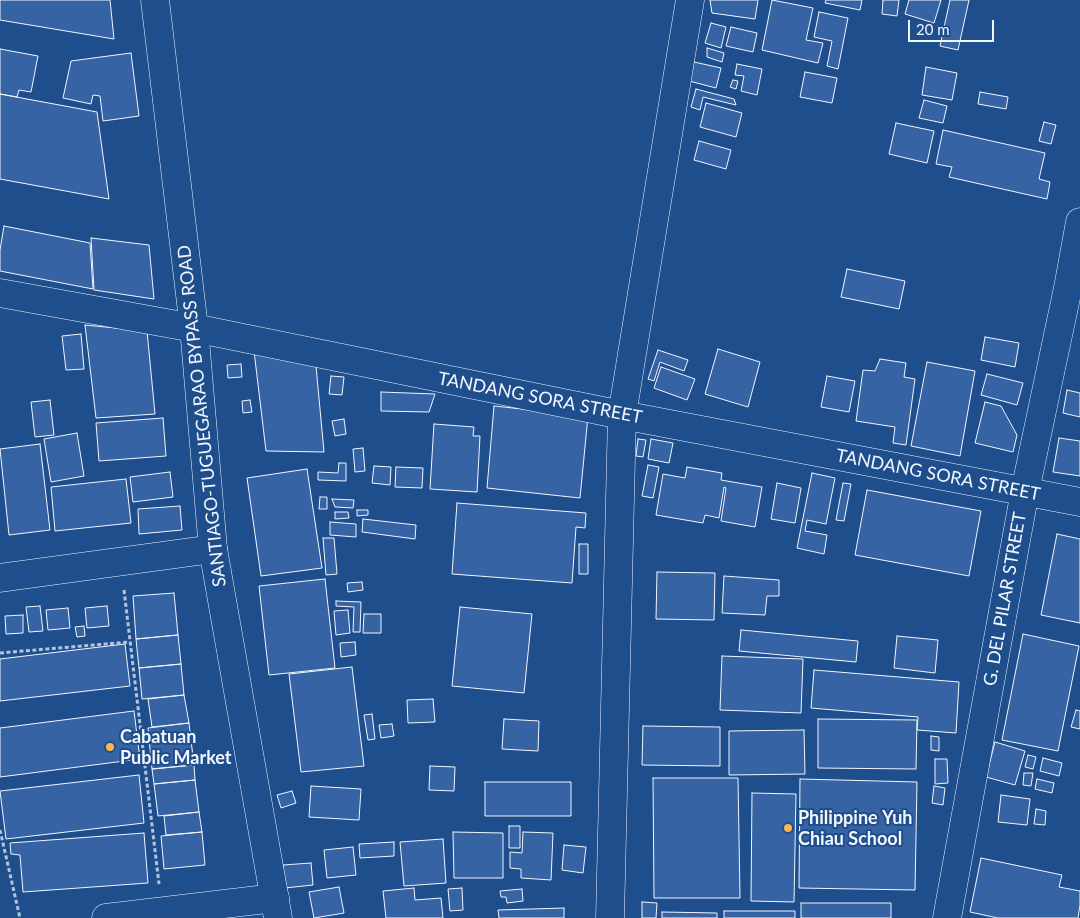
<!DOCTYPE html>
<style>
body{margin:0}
#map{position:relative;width:1080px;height:918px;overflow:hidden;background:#1f4e8c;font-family:Lato,sans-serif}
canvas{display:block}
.scale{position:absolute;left:908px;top:20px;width:86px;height:22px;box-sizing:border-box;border:2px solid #f2f6ff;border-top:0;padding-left:6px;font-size:15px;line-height:18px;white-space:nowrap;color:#f2f6ff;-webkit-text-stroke:4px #1f4e8c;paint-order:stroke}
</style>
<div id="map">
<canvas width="1080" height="918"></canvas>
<div class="scale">20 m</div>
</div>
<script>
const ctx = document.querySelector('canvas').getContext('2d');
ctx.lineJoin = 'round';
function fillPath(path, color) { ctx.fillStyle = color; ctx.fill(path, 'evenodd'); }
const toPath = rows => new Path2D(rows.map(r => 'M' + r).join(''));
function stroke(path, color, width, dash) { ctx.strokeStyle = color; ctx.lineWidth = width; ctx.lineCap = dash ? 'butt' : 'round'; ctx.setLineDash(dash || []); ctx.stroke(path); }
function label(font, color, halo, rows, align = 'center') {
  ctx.font = font + ' Lato,sans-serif'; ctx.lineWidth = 4; ctx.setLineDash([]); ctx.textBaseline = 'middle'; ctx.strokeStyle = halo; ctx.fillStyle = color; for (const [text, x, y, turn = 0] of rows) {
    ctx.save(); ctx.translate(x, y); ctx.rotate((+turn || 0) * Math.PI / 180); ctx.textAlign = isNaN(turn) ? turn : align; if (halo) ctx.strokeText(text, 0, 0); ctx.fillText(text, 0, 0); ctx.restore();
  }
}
const building = toPath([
 [0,0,110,0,114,39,0,20,0,0],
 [710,0,758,0,755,19,712,13,710,0],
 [772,0,813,8,806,40,823,43,818,63,762,50,772,0],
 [826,0,862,0,860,10,825,3,826,0],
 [883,0,899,0,897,16,882,14,883,0],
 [909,0,941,0,934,23,905,14,909,0],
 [950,0,969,0,958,50,940,46,950,0],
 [819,12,848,18,838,69,827,66,832,41,814,37,819,12],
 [711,23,726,27,721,48,705,43,711,23],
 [731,27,757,33,753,52,726,46,731,27],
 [707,48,724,53,722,62,707,57,707,48],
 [0,49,38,56,31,92,19,90,17,97,0,94,0,49],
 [131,53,139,116,103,121,100,96,93,95,91,104,63,98,71,61,131,53],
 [694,62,721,68,716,88,689,81,694,62],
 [737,64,762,69,757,95,741,91,744,76,735,75,737,64],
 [926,67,957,73,952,100,922,95,926,67],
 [805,72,837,78,832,103,800,97,805,72],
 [733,80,738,81,736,89,730,87,733,80],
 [696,89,734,99,736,105,703,97,700,110,691,107,696,89],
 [980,92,1008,97,1006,109,978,104,980,92],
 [0,94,97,112,109,199,0,179,0,94],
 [924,100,947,106,943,123,919,118,924,100],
 [706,103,742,113,736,137,700,127,706,103],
 [1044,122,1056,125,1051,144,1039,141,1044,122],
 [896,123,934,131,927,163,889,154,896,123],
 [943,130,1045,153,1039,179,1050,182,1047,199,949,177,952,167,936,164,943,130],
 [699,141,731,150,726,169,694,160,699,141],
 [4,226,90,243,93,289,0,271,0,250,4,226],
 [91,238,149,245,154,299,94,290,91,238],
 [847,269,905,281,899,309,841,297,847,269],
 [85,325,147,331,155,414,96,418,85,325],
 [81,334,84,369,66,370,62,336,81,334],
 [985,337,1019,343,1015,367,981,360,985,337],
 [718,349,760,362,748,407,705,394,718,349],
 [658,350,688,360,684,371,660,362,654,381,648,379,658,350],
 [254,351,316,366,324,452,266,451,254,351],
 [880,359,906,363,904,377,915,379,906,445,893,443,895,427,856,421,863,370,875,371,880,359],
 [927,362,975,371,960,456,911,446,927,362],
 [241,364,242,377,228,378,227,365,241,364],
 [661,367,695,379,687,400,654,388,661,367],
 [987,374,1023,383,1017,405,981,395,987,374],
 [331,376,344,377,342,395,329,394,331,376],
 [827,376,855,381,849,412,821,407,827,376],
 [1067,390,1080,393,1080,417,1063,413,1067,390],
 [381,392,435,394,429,412,381,411,381,392],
 [50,400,54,435,35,437,31,402,50,400],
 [250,400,252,412,243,413,242,401,250,400],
 [985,402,1001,406,1017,435,1013,452,975,443,985,402],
 [494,406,588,416,580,498,487,488,494,406],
 [163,418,166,456,99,461,96,423,163,418],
 [344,419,346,434,335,436,332,421,344,419],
 [434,424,474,427,473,436,480,436,477,492,430,489,434,424],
 [77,433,84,476,51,482,44,439,77,433],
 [1059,438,1080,441,1080,476,1053,472,1059,438],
 [638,439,646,440,643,457,636,456,638,439],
 [651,439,673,443,669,463,648,459,651,439],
 [40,444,50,530,9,535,0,449,40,444],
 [363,448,365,471,355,472,353,449,363,448],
 [339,463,346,463,346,481,318,480,318,472,338,473,339,463],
 [648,465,659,467,653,498,642,496,648,465],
 [374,466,391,467,390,485,372,483,374,466],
 [396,467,423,468,422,488,395,487,396,467],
 [687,467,722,473,721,480,762,487,755,527,721,521,726,488,724,487,719,518,705,515,703,523,656,515,663,474,685,478,687,467],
 [307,469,322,568,261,576,247,478,307,469],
 [170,472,173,497,133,502,130,477,170,472],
 [812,473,835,478,826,524,807,520,805,531,827,535,824,554,797,548,812,473],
 [126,479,131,523,55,531,51,487,126,479],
 [777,483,801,488,795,523,771,519,777,483],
 [843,483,851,484,844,521,836,520,843,483],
 [867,490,981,511,969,576,855,555,867,490],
 [320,497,327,497,327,509,319,509,320,497],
 [332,499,354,500,353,508,335,507,332,499],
 [457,503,586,513,585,528,576,527,572,583,452,574,457,503],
 [180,506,182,530,139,534,138,509,180,506],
 [357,510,368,510,368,515,357,516,357,510],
 [335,512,348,512,349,518,335,519,335,512],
 [363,519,416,525,415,539,362,532,363,519],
 [330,522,356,524,356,537,330,535,330,522],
 [1057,534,1080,539,1080,623,1041,615,1057,534],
 [323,538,334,538,337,574,326,575,323,538],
 [579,544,588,544,588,574,579,574,579,544],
 [657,572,715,573,714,620,656,619,657,572],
 [724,576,779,580,779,596,767,596,765,615,722,613,724,576],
 [325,579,335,668,269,675,259,586,325,579],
 [362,582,363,590,348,592,347,583,362,582],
 [174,593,178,635,136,639,133,596,174,593],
 [336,601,361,602,360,632,353,632,354,607,336,606,336,601],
 [40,606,43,631,29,632,26,607,40,606],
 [107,606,109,626,87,628,85,608,107,606],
 [460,607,532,614,524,693,452,686,460,607],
 [68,608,70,628,48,630,46,610,68,608],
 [348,610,350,633,336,635,334,611,348,610],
 [364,614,381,614,381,633,363,633,364,614],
 [23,615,23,633,6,634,5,616,23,615],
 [84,626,85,636,77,637,75,627,84,626],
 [741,630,858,641,856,662,739,651,741,630],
 [1023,634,1079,646,1058,751,1002,740,1023,634],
 [178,635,181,664,139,668,136,639,178,635],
 [897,636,938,640,935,673,894,668,897,636],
 [355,642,356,655,341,657,340,643,355,642],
 [125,644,130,686,0,701,0,659,125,644],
 [722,656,803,659,801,713,720,710,722,656],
 [181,664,184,695,142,699,139,668,181,664],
 [352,667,364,766,301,772,289,674,352,667],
 [814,670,959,682,956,733,917,730,918,717,811,708,814,670],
 [184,695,189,723,152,727,148,699,184,695],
 [433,699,435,722,408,723,407,700,433,699],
 [1076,710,1080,711,1080,729,1071,727,1076,710],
 [134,711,140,759,0,777,0,728,134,711],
 [372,714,375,739,368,740,364,715,372,714],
 [504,719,539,721,538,751,502,749,504,719],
 [818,719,917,720,916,769,818,768,818,719],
 [189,723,194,765,152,769,148,728,189,723],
 [392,724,394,736,381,738,379,725,392,724],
 [643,726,720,727,720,766,642,765,643,726],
 [804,730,805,774,729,775,729,731,804,730],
 [931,736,939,737,939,751,931,750,931,736],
 [995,742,1025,751,1015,785,986,777,995,742],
 [1028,755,1036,757,1033,769,1025,767,1028,755],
 [1043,758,1062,763,1059,776,1040,771,1043,758],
 [935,759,947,759,948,783,935,784,935,759],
 [194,765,195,780,154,784,152,769,194,765],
 [430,766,455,767,454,791,429,790,430,766],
 [1024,773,1033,773,1031,786,1023,785,1024,773],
 [139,775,144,823,6,839,0,791,139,775],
 [653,778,738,778,740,898,654,898,653,778],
 [800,779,917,782,915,890,799,888,800,779],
 [1037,779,1054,783,1052,793,1035,789,1037,779],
 [195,780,199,812,158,816,154,784,195,780],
 [485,782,571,782,571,816,485,816,485,782],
 [311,786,361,789,359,820,309,817,311,786],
 [934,786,945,788,943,805,932,803,934,786],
 [292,791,296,803,281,808,277,795,292,791],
 [752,793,796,794,794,902,751,901,752,793],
 [1001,795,1030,799,1027,825,998,822,1001,795],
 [1036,809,1046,811,1045,825,1034,824,1036,809],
 [199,812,202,832,166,835,164,816,199,812],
 [509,826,520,826,520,848,509,848,509,826],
 [202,832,205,865,164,869,161,836,202,832],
 [453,832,503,833,503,878,454,878,453,832],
 [523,832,553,833,551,880,521,878,521,869,510,868,510,852,522,853,523,832],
 [144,833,148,883,23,892,20,855,11,854,10,843,144,833],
 [443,839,446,883,404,886,400,842,443,839],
 [394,842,394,856,360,858,359,844,394,842],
 [564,845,586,847,583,873,562,870,564,845],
 [353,847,356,875,327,878,324,850,353,847],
 [981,858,1062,875,1059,887,1080,891,1080,905,1078,918,998,918,970,912,981,858],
 [311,863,313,885,285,888,283,865,311,863],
 [339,887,344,913,314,918,309,892,339,887],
 [414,888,415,900,441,898,443,918,386,918,383,891,414,888],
 [462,888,463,910,450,911,448,889,462,888],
 [522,889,523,901,507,903,506,897,501,897,500,891,522,889],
 [642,902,657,903,656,918,642,918,642,902],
 [801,903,891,903,891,918,801,918,801,903],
 [564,908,564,918,499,918,498,910,564,908],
 [724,911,795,911,795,918,724,918,724,911],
 [662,912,717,913,717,918,662,918,662,912]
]);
fillPath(building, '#3563a3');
stroke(building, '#f2f6ff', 1);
const minor = toPath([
 [0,293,194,328,622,415,1080,502],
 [0,578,213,549],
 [106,918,275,898],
 [610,918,622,415,690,0],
 [947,918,1025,491,1068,288,1080,222]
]);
const highway = toPath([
 [155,0,194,328,213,549,278,918]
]);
stroke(minor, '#f2f6ff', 29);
stroke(highway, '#f2f6ff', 29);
stroke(toPath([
 [124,590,159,884],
 [0,653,129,642],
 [0,830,20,918]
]), '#b3c4dc', 3, [4, 2.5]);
stroke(minor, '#1f4e8c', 28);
stroke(highway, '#1f4e8c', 28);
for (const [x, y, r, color] of [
 [110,747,5,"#ffb74d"],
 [788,828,5,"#ffb74d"]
]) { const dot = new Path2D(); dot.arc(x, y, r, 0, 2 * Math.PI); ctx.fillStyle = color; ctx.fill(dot); stroke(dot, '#1f4e8c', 2); }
label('18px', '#f2f6ff', '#1f4e8c', [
 ["TANDANG SORA STREET",540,398,11],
 ["SANTIAGO-TUGUEGARAO BYPASS ROAD",202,416,-96],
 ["TANDANG SORA STREET",938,475,11],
 ["G. DEL PILAR STREET",1005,599,-80]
]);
label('bold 18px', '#f2f6ff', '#1f4e8c', [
 ["Cabatuan",120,737],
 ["Public Market",120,758],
 ["Philippine Yuh",798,818],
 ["Chiau School",798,839]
], 'left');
</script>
